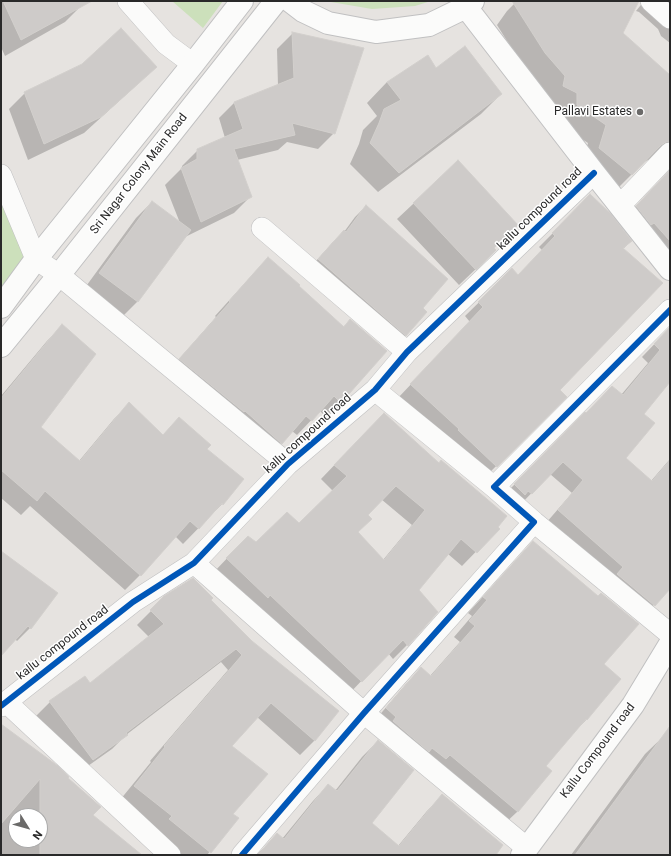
<!DOCTYPE html>
<style>
body{margin:0}
#map{position:relative;width:671px;height:856px;overflow:hidden;background:#e6e3e0;font-family:Roboto,sans-serif}
canvas{display:block}
.frame{position:absolute;inset:0;border:2px solid #292929;pointer-events:none}
.north{position:absolute;left:8px;top:808px;width:40px;height:40px;box-sizing:border-box;background:#fff;border:1px solid #a9a9a9;border-radius:50%;rotate:127deg;font-size:11px;font-weight:700;line-height:16px;text-align:center;color:#292929}
.north::after{content:'';display:block;margin:auto;width:14px;height:18px;background:#6b6a69;clip-path:polygon(50% 0,100% 100%,50% 72%,0 100%)}
</style>
<div id="map">
<canvas width="671" height="856"></canvas>
<div class="frame"></div>
<div class="north">N</div>
</div>
<script>
const ctx = document.querySelector('canvas').getContext('2d');
ctx.lineJoin = 'round';
function fillPath(path, color) { ctx.fillStyle = color; ctx.fill(path, 'evenodd'); }
const toPath = rows => new Path2D(rows.map(r => 'M' + r).join(''));
function stroke(path, color, width, dash) { ctx.strokeStyle = color; ctx.lineWidth = width; ctx.lineCap = dash ? 'butt' : 'round'; ctx.setLineDash(dash || []); ctx.stroke(path); }
function label(font, color, halo, rows, align = 'center') {
  ctx.font = font + ' Roboto,sans-serif'; ctx.lineWidth = 3; ctx.setLineDash([]); ctx.textBaseline = 'middle'; ctx.strokeStyle = halo; ctx.fillStyle = color; for (const [text, x, y, turn = 0] of rows) {
    ctx.save(); ctx.translate(x, y); ctx.rotate((+turn || 0) * Math.PI / 180); ctx.textAlign = isNaN(turn) ? turn : align; if (halo) ctx.strokeText(text, 0, 0); ctx.fillText(text, 0, 0); ctx.restore();
  }
}
fillPath(toPath([
 [172,1,223,1,203,28],
 [325,1,431,1,415,6,372,9],
 [1,188,32,255,1,291]
]), '#cce0bb');
fillPath(toPath([
 [1,1,79,1,81,6,65,22,5,56,1,47],
 [517,1,634,1,622,34,670,77,670,146,654,159,648,160,644,162,613,193,581,167,588,143,559,124,497,25,507,11],
 [644,1,670,1,670,43,661,36,658,29,639,12,636,11],
 [293,33,334,133,318,149,287,142,278,150,237,160,250,197,234,213,185,237,138,301,122,317,84,289,136,218,152,202,180,223,165,185,182,168,182,166,198,150,225,138,219,118,235,102,278,86,277,49],
 [140,82,84,133,28,160,9,109,25,93],
 [387,82,501,94,481,114,378,192,350,164,359,144,363,130,377,116,367,103],
 [458,162,493,248,479,266,459,285,397,219],
 [670,172,670,264,623,221],
 [590,196,631,241,623,249,559,391,566,397,482,480,397,399,470,322,465,316,512,270,518,276,542,250,539,247],
 [366,206,422,308,406,335,395,346,308,270,333,242,344,232,355,217],
 [268,258,343,327,350,321,340,402,326,417,320,411,297,435,292,431,267,458,166,374,216,317,215,316,254,273],
 [62,326,40,427,79,461,114,419,129,404,162,436,179,418,206,450,242,479,222,504,183,544,175,536,140,575,125,590,30,506,21,515,1,498,1,396,47,341],
 [670,327,670,381,643,414,624,458,651,481,670,459,670,588,647,612,546,523,572,493,550,474,519,506,502,497,585,414,621,395,648,363,642,357,666,332],
 [370,428,498,529,462,566,448,554,418,590,407,645,393,659,388,653,347,696,213,573,234,551,256,543,299,524,333,491,321,479],
 [381,499,412,525,383,560,357,533,366,515],
 [534,542,603,665,620,679,586,720,572,734,545,766,551,771,517,812,501,827,371,725,406,684,421,669,430,676,460,642,454,637,472,616,468,613,518,558],
 [1,561,30,628,17,641,15,639,1,654],
 [165,597,210,600,251,642,337,711,314,741,300,755,257,717,230,746,232,814,237,819,207,855,181,855,155,834,120,800,151,762,150,761,228,670,221,662,126,735,112,749,78,773,36,716,50,702,90,684,149,637,137,625],
 [1,725,92,815,141,855,1,855],
 [16,816,40,816,40,840,16,840],
 [666,734,670,737,670,855,571,855,645,754],
 [378,741,370,824,398,846,427,811,442,796,494,855,257,855,277,834,282,839,313,801,328,785,335,791,362,757]
]), '#0003');
const building = toPath([
 [3,1,92,1,21,40,3,1],
 [512,1,639,1,623,33,670,75,670,141,666,142,661,145,632,175,599,148,606,125,577,105,577,93,563,86,565,76,545,53,512,1],
 [121,28,157,67,101,117,44,144,24,92,82,64,121,28],
 [292,32,364,48,335,134,292,123,295,135,234,149,252,197,201,222,181,168,197,159,197,149,243,129,234,102,294,78,292,32],
 [465,46,502,94,399,173,370,143,379,123,384,109,401,100,387,82,428,55,436,68,465,46],
 [458,160,518,225,494,248,496,250,476,270,413,203,458,160],
 [670,170,670,241,654,223,651,225,636,206,670,170],
 [590,194,612,215,632,241,623,248,663,283,560,390,567,397,497,467,458,430,459,429,410,384,483,307,478,302,512,268,518,275,555,236,552,233,590,194],
 [152,201,191,230,138,302,99,273,152,201],
 [366,205,448,279,423,308,427,312,406,336,318,259,344,230,346,232,366,205],
 [268,257,300,285,299,286,344,327,350,319,387,351,341,403,334,396,312,421,306,416,282,444,245,411,244,412,179,359,230,302,229,301,268,257],
 [62,324,96,354,41,427,80,461,129,402,163,435,179,417,211,445,207,449,244,479,223,505,222,503,199,529,190,521,141,576,45,491,37,501,1,470,1,398,62,324],
 [670,327,670,382,644,414,655,423,626,458,652,481,670,460,670,589,655,606,617,574,623,567,558,510,583,480,563,462,532,494,528,491,525,495,514,484,585,412,586,413,612,386,623,395,660,350,654,344,670,327],
 [384,413,439,463,441,460,507,516,498,527,500,529,477,553,461,539,419,590,438,612,408,646,403,640,362,682,270,595,268,598,226,558,248,536,256,542,287,512,299,523,347,476,334,465,384,413],
 [396,486,425,510,384,560,358,532,372,519,368,515,396,486],
 [533,541,598,596,601,593,639,624,604,664,621,679,587,720,586,719,546,766,552,771,518,812,450,755,446,759,432,748,429,752,393,721,396,717,386,708,421,667,431,676,475,626,469,621,487,600,483,597,533,541],
 [1,551,58,593,31,629,28,626,1,656,1,551],
 [193,578,213,598,211,600,252,641,339,711,315,741,271,703,232,746,268,774,233,814,239,818,211,853,169,819,172,816,134,786,165,747,164,746,242,655,236,649,126,733,128,735,93,760,49,701,85,676,90,683,164,624,150,610,164,596,193,578],
 [1,724,58,766,69,777,68,778,101,807,93,815,142,855,40,855,40,779,1,824,1,724],
 [670,726,670,855,575,855,670,726],
 [378,740,414,770,372,823,399,846,442,794,503,845,496,855,258,855,277,833,284,839,328,784,337,791,378,740]
]);
fillPath(building, '#cecbc9');
stroke(building, '#d2cfcc', 1);
const street = toPath([
 [128,1,166,44,193,64],
 [651,1,670,18],
 [1,175,36,259,59,275,288,464],
 [620,205,630,195,670,153],
 [262,228,407,352],
 [375,390,494,487],
 [534,522,670,634],
 [194,563,364,713,527,848],
 [6,702,170,855],
 [1,706,133,602,194,563,288,464,375,390,407,352,594,173],
 [242,855,364,713,534,522,494,487,670,310]
]);
const secondary = toPath([
 [290,1,303,11,328,23,376,32,429,25,466,7,473,1],
 [466,7,594,173,670,269],
 [1,307,36,259,193,64,242,1],
 [1,346,59,275,276,1],
 [522,855,633,705,670,644]
]);
stroke(street, '#c0c0c1', 22);
stroke(secondary, '#c0c0c1', 24);
stroke(street, '#fbfbfa', 21);
stroke(secondary, '#fbfbfa', 22);
stroke(toPath([
 [1,706,133,602,194,563,288,464,375,390,407,352,594,173],
 [242,855,364,713,534,522,494,487,670,310]
]), '#0057b8', 6);
for (const [x, y, r, color] of [
 [640,112,4,"#6b6a69"]
]) { const dot = new Path2D(); dot.arc(x, y, r, 0, 2 * Math.PI); ctx.fillStyle = color; ctx.fill(dot); stroke(dot, '#fff', 1.5); }
label('12px', '#292929', '#fff', [
 ["Pallavi Estates",632,112]
], 'right');
label('12px', '#292929', '#fff', [
 ["Sri Nagar Colony Main Road",139,174,-52],
 ["kallu compound road",540,209,-44],
 ["kallu compound road",308,434,-42],
 ["kallu compound road",63,643,-38],
 ["Kallu Compound road",598,751,-53]
]);
</script>
